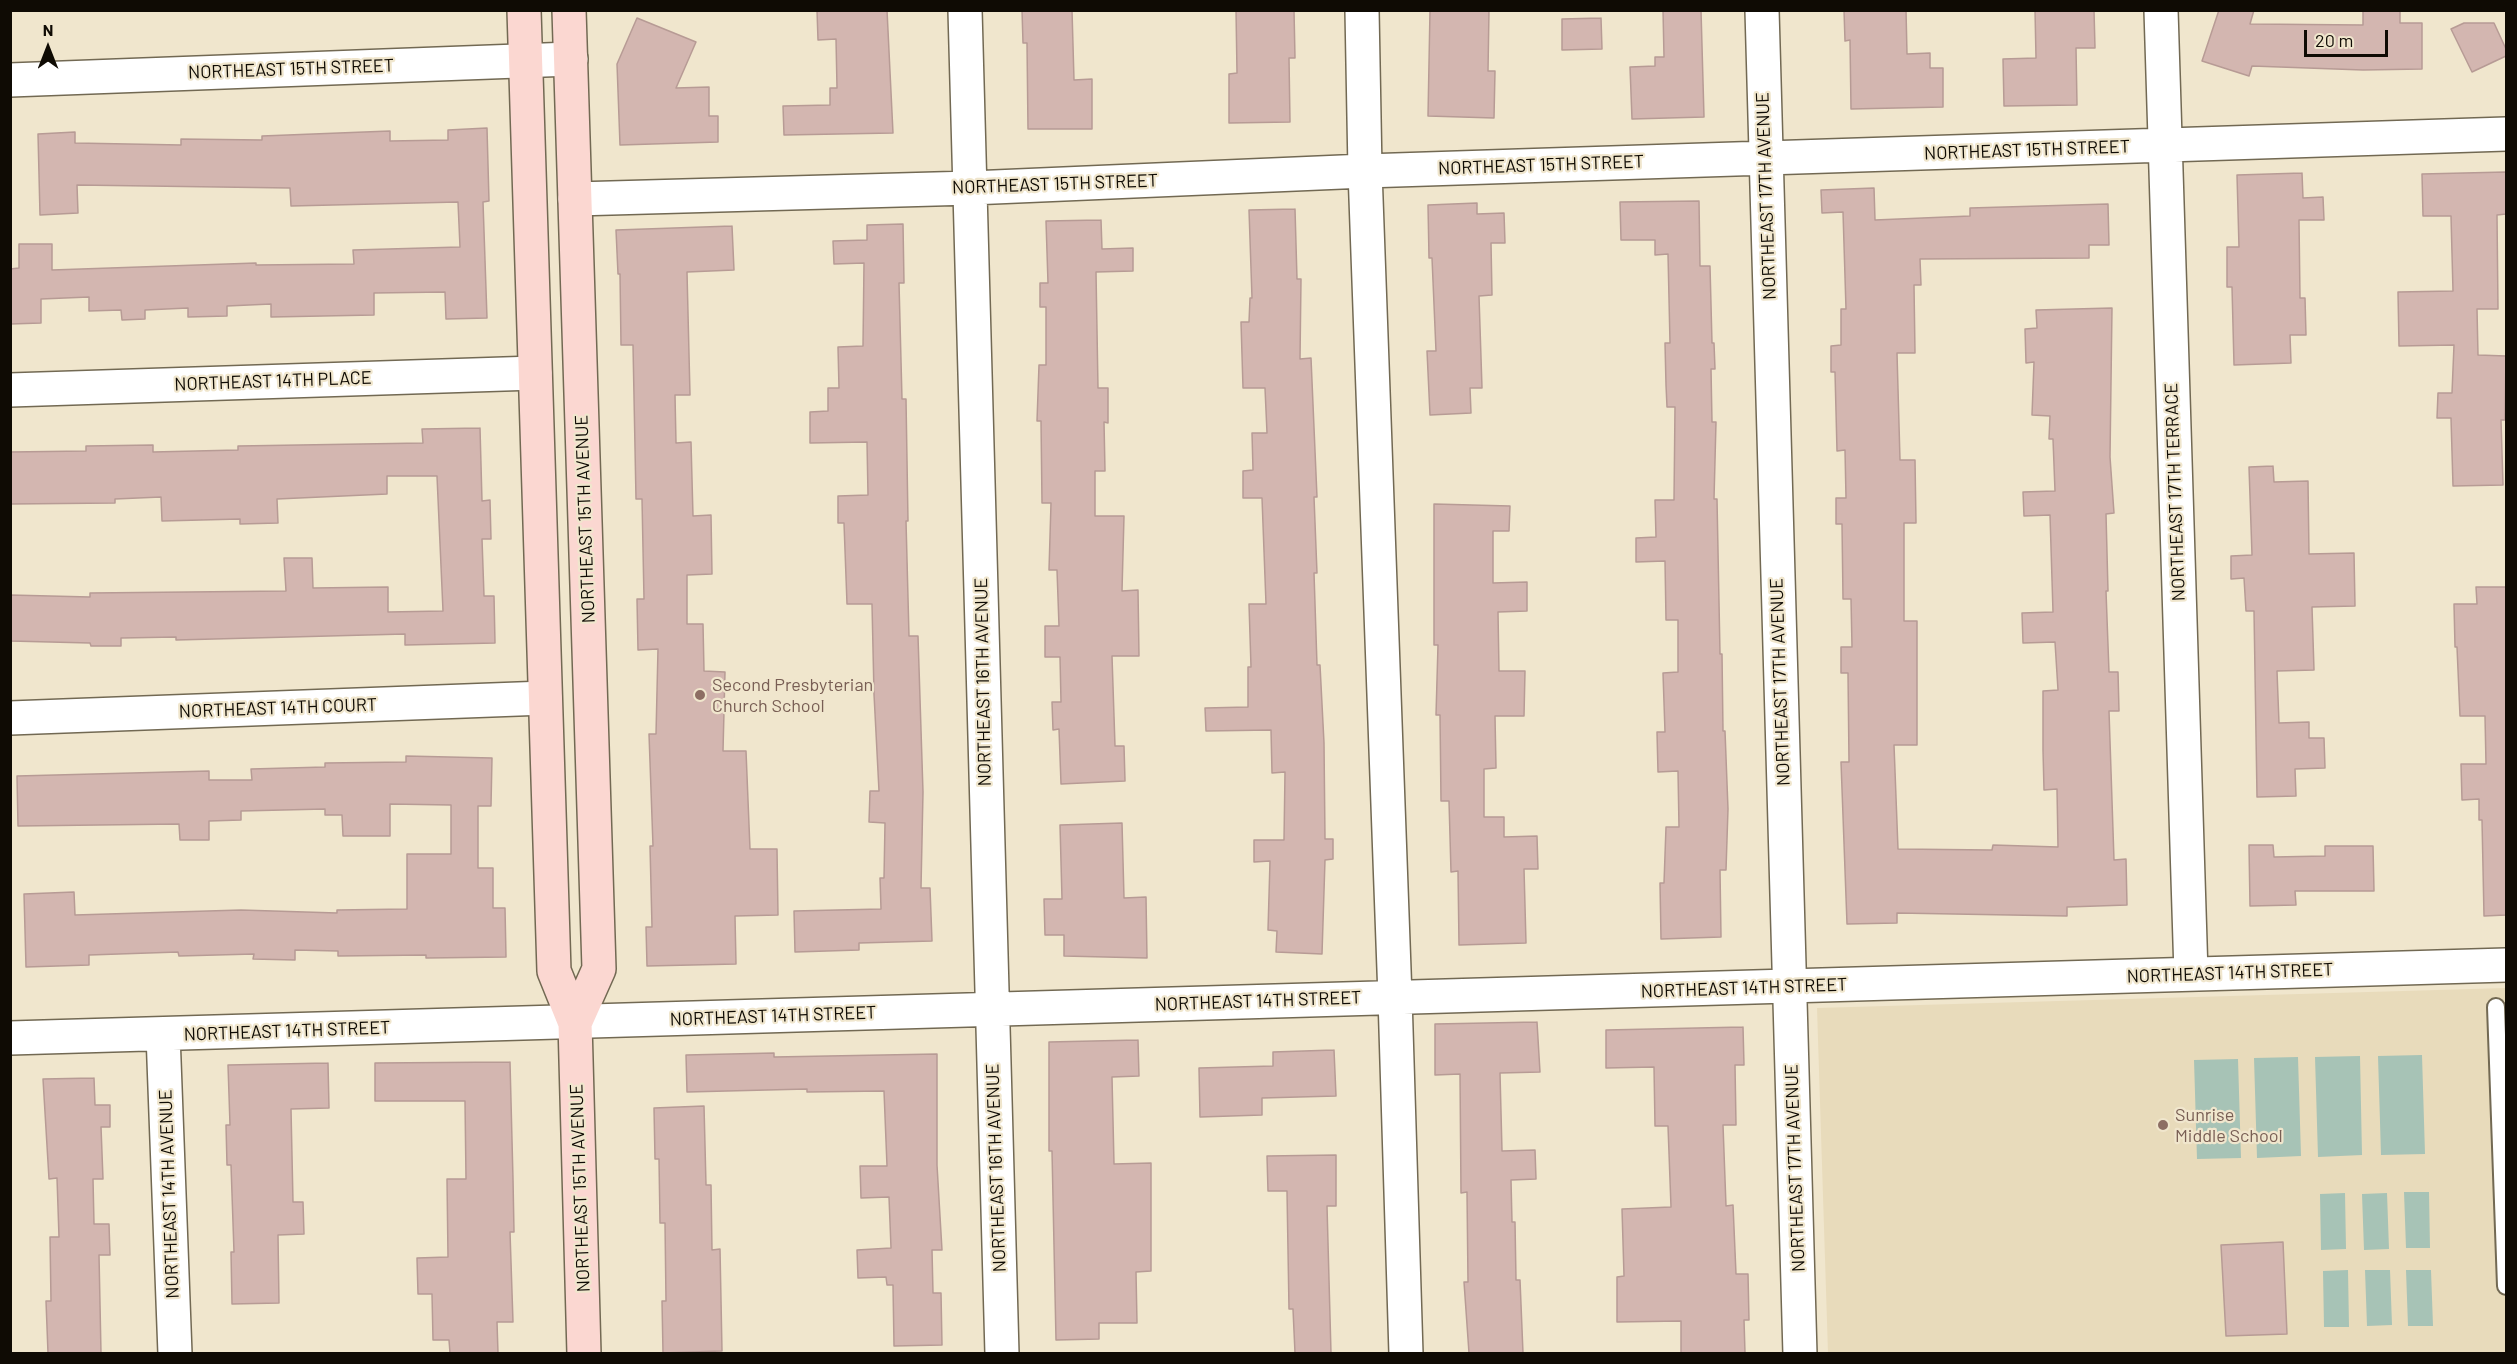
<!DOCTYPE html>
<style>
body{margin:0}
#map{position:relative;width:2517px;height:1364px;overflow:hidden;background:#f0e6cd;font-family:Barlow,sans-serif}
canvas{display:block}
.frame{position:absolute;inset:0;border:12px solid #0f0b04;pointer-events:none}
.north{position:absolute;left:18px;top:18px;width:60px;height:60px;-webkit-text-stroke:4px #f0e6cd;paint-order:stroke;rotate:0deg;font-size:16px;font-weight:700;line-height:24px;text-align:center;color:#0f0b04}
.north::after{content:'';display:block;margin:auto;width:21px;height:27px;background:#0f0b04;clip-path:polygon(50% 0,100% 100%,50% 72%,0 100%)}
.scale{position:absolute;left:2304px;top:30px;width:84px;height:27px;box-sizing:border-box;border:3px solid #0f0b04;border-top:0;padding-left:8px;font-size:18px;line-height:21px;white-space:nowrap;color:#0f0b04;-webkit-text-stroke:4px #f0e6cd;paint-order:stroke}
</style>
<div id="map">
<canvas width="2517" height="1364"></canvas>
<div class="frame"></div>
<div class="north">N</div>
<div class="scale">20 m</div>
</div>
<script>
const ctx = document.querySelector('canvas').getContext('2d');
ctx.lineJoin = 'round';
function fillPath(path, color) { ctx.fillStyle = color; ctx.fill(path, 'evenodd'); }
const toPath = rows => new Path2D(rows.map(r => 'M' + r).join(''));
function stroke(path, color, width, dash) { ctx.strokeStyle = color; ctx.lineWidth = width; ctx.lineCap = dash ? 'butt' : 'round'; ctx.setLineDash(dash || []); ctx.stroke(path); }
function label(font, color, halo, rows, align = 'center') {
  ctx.font = font + ' Barlow,sans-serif'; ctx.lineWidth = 4.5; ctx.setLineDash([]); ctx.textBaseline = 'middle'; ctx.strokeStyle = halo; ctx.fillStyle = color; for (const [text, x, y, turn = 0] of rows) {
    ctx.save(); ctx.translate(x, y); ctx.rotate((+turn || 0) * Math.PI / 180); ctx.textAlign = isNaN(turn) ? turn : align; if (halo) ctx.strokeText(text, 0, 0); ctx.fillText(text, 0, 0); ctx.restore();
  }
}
fillPath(toPath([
 [2506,988,2506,1353,1828,1353,1817,1008]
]), '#e8dbbb');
fillPath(toPath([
 [2422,1055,2425,1154,2381,1155,2378,1056],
 [2360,1056,2362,1155,2318,1157,2315,1057],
 [2298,1057,2301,1156,2257,1158,2254,1058],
 [2238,1059,2241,1158,2197,1159,2194,1060],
 [2404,1192,2429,1192,2430,1248,2406,1248],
 [2345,1193,2346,1249,2321,1250,2320,1194],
 [2387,1193,2389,1249,2364,1250,2362,1194],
 [2348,1270,2349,1327,2324,1327,2323,1271],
 [2365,1270,2390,1270,2392,1325,2367,1326],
 [2406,1270,2431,1270,2433,1326,2408,1326]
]), '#a7c3b6');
const building = toPath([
 [817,10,887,10,893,133,784,135,783,106,830,105,830,88,837,88,836,39,818,40,817,10],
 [1022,10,1072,10,1074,80,1092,79,1092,129,1028,129,1027,43,1023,43,1022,10],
 [1236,10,1294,10,1295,58,1289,58,1290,122,1229,123,1229,74,1237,73,1236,10],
 [1430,10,1489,10,1488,71,1495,71,1494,118,1428,116,1430,10],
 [1663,10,1701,10,1704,117,1632,119,1630,67,1655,66,1655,57,1664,57,1663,10],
 [1844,10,1906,10,1907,54,1930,53,1930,68,1943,68,1943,107,1851,109,1850,40,1845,41,1844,10],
 [2035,10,2094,10,2095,48,2076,48,2077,105,2004,106,2003,59,2036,58,2035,10],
 [2219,10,2254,10,2250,24,2363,25,2363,10,2400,10,2400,23,2422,23,2422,69,2363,70,2252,66,2249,76,2202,61,2219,10],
 [637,18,696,42,676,88,709,87,709,116,718,116,718,142,620,145,617,64,637,18],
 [1601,18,1602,49,1562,50,1562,19,1601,18],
 [2464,23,2494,23,2506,49,2506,56,2472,72,2451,29,2464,23],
 [487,128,489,201,483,202,487,318,446,319,445,292,374,293,374,315,271,317,271,304,227,306,227,316,188,317,188,308,145,310,145,319,122,320,121,310,89,311,89,297,41,299,41,323,10,324,10,269,19,268,19,244,52,244,52,270,256,263,256,265,354,264,353,250,460,247,458,202,291,206,290,188,77,185,78,213,40,215,38,134,75,132,75,143,181,145,181,139,262,140,262,136,390,131,390,141,448,140,448,130,487,128],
 [2506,172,2506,214,2497,215,2498,309,2477,309,2478,355,2506,356,2505,420,2501,420,2503,485,2453,486,2451,418,2437,418,2438,393,2452,393,2454,345,2399,346,2398,292,2453,291,2451,216,2423,216,2422,174,2506,172],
 [2302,173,2303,198,2323,197,2324,220,2299,220,2300,298,2305,298,2306,335,2290,335,2291,363,2234,365,2232,287,2227,287,2227,247,2239,247,2237,175,2302,173],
 [1874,188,1875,220,1970,216,1970,208,2108,204,2109,245,2089,245,2089,258,1920,259,1921,285,1914,285,1915,353,1897,353,1900,460,1915,460,1916,523,1904,523,1904,621,1917,621,1917,745,1894,745,1898,849,1992,850,1993,845,2058,847,2057,789,2044,790,2043,750,2043,691,2058,690,2055,642,2023,643,2022,613,2053,612,2050,515,2024,516,2023,492,2055,491,2053,439,2049,439,2050,416,2032,415,2034,362,2026,363,2025,329,2037,328,2036,310,2112,308,2110,457,2114,513,2106,514,2108,591,2106,591,2109,672,2118,672,2119,711,2109,711,2114,860,2126,859,2127,905,2067,907,2067,916,1897,913,1897,923,1847,924,1841,762,1849,762,1848,673,1841,673,1841,647,1852,647,1851,599,1843,599,1842,524,1836,524,1836,498,1846,498,1845,450,1837,451,1835,372,1831,372,1831,346,1841,345,1841,309,1846,309,1843,212,1822,213,1821,190,1874,188],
 [1699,201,1700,266,1710,266,1712,343,1714,343,1715,369,1711,369,1712,422,1716,422,1714,499,1717,499,1720,654,1722,654,1723,731,1725,731,1728,809,1726,870,1720,870,1721,937,1661,939,1660,883,1664,883,1666,827,1679,827,1678,771,1658,772,1657,732,1665,732,1663,673,1678,672,1678,620,1666,620,1665,561,1636,562,1636,538,1656,537,1655,500,1674,500,1675,407,1667,407,1666,385,1665,343,1670,343,1668,254,1655,255,1655,240,1621,240,1620,202,1699,201],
 [1477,203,1477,214,1504,213,1505,243,1491,243,1492,295,1479,296,1482,388,1470,388,1471,413,1430,415,1427,351,1436,351,1432,258,1429,258,1428,205,1477,203],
 [1295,209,1297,279,1301,279,1300,359,1311,358,1317,497,1314,497,1317,573,1314,573,1317,665,1320,665,1324,743,1325,839,1333,839,1333,859,1325,860,1322,954,1276,952,1277,931,1268,930,1270,861,1254,862,1254,840,1284,840,1285,772,1272,773,1271,730,1206,731,1205,708,1248,707,1248,667,1251,667,1249,604,1266,604,1262,498,1243,498,1243,471,1253,470,1252,433,1267,433,1265,388,1243,388,1241,322,1249,322,1250,298,1252,298,1249,210,1295,209],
 [1101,220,1102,249,1133,248,1133,271,1096,272,1098,388,1108,388,1108,423,1104,422,1105,471,1095,471,1095,516,1124,516,1122,591,1138,590,1139,656,1112,656,1115,746,1124,746,1125,781,1061,784,1059,729,1053,730,1052,702,1061,702,1060,657,1045,657,1045,626,1059,626,1057,570,1049,570,1051,503,1042,503,1041,421,1037,421,1039,365,1046,365,1046,307,1040,307,1040,283,1048,283,1046,221,1101,220],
 [903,224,904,283,899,283,902,399,906,399,908,521,906,521,909,636,918,636,923,792,921,888,930,888,932,941,859,943,859,950,795,952,794,911,881,909,880,878,884,878,885,823,869,822,870,791,879,791,874,694,872,604,847,604,844,523,838,523,838,496,868,495,867,442,810,443,810,412,828,411,828,388,839,388,838,347,863,346,864,263,834,264,833,241,867,240,867,225,903,224],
 [732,226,734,270,687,272,690,395,675,395,676,443,691,442,693,516,711,515,712,574,687,575,687,624,703,624,704,671,725,672,723,751,746,751,750,849,777,849,778,915,735,916,736,964,647,966,646,927,652,927,650,846,653,846,649,734,656,734,658,649,638,650,637,599,644,599,642,499,636,499,633,345,621,345,620,274,618,274,616,230,732,226],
 [480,428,482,501,490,500,491,539,482,539,484,596,494,596,495,643,405,645,405,634,176,640,176,637,121,638,121,646,91,646,90,643,10,641,10,595,90,597,90,593,286,591,284,558,312,558,313,588,388,587,388,612,443,611,437,476,387,476,387,494,277,499,278,523,240,524,240,519,162,521,161,497,115,499,115,503,10,504,10,452,86,451,86,446,153,445,153,452,238,450,238,446,423,443,422,429,480,428],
 [2273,466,2274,482,2308,481,2309,554,2354,553,2355,606,2312,607,2314,670,2277,671,2279,723,2309,722,2309,738,2324,738,2325,768,2295,769,2296,796,2257,797,2254,611,2246,611,2244,578,2231,579,2231,556,2252,555,2249,467,2273,466],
 [1434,504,1510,506,1509,531,1493,531,1493,583,1527,582,1527,611,1498,612,1499,671,1525,671,1524,716,1495,716,1496,768,1484,769,1484,817,1504,817,1504,837,1537,836,1538,869,1524,869,1526,943,1459,945,1458,871,1451,872,1449,801,1441,801,1440,715,1436,715,1438,645,1434,645,1434,504],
 [2476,587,2506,587,2506,915,2484,916,2482,820,2479,820,2479,799,2462,800,2461,764,2486,764,2485,716,2460,716,2457,647,2455,647,2454,604,2477,604,2476,587],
 [406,756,492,758,491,806,478,806,478,868,493,868,493,908,505,908,506,957,426,958,426,955,338,956,338,951,295,950,295,960,253,959,254,954,179,956,178,952,89,955,89,965,26,967,24,894,74,892,75,915,241,910,337,913,337,910,407,909,407,854,451,854,451,805,390,804,390,836,343,836,342,815,325,815,325,809,241,811,241,820,209,821,209,840,180,840,179,824,18,826,17,776,209,771,209,780,252,780,251,769,325,767,325,763,406,762,406,756],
 [1122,823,1124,898,1146,897,1147,958,1064,956,1064,935,1045,935,1044,899,1062,899,1060,825,1122,823],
 [2249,845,2273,845,2274,857,2325,856,2325,846,2373,846,2374,891,2295,891,2296,905,2250,906,2249,845],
 [1537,1022,1540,1072,1500,1073,1502,1151,1535,1150,1536,1179,1511,1180,1512,1222,1515,1222,1516,1280,1520,1280,1523,1353,1469,1353,1464,1282,1468,1282,1467,1192,1461,1193,1460,1074,1435,1075,1435,1024,1537,1022],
 [1743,1027,1744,1065,1735,1065,1736,1125,1723,1125,1726,1206,1733,1205,1736,1274,1748,1274,1749,1320,1744,1320,1745,1353,1681,1353,1681,1321,1617,1322,1617,1277,1624,1276,1622,1209,1671,1207,1668,1126,1655,1126,1654,1067,1606,1068,1606,1030,1743,1027],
 [1138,1040,1139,1076,1112,1077,1114,1164,1151,1163,1151,1271,1136,1272,1137,1323,1099,1323,1099,1339,1056,1340,1052,1151,1049,1151,1049,1042,1138,1040],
 [1334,1050,1336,1096,1262,1098,1262,1115,1200,1117,1199,1068,1273,1066,1273,1052,1334,1050],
 [774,1053,774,1057,937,1054,937,1165,942,1250,932,1250,933,1293,941,1293,942,1345,894,1346,893,1285,887,1285,886,1277,858,1278,857,1250,891,1248,889,1197,861,1198,860,1166,887,1166,884,1091,807,1092,807,1089,687,1092,686,1055,774,1053],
 [510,1062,513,1179,514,1232,510,1232,513,1322,497,1322,498,1353,450,1353,449,1340,433,1340,432,1294,418,1294,417,1258,448,1257,447,1179,466,1179,465,1101,375,1101,375,1063,510,1062],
 [328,1063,329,1108,291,1109,293,1202,303,1202,304,1234,278,1235,279,1303,232,1304,231,1252,234,1252,231,1165,227,1165,226,1125,230,1125,228,1065,328,1063],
 [94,1078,95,1105,110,1105,110,1127,101,1127,103,1179,93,1179,94,1224,109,1224,110,1255,99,1255,101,1353,48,1353,46,1301,51,1301,50,1237,59,1237,57,1178,49,1179,43,1079,94,1078],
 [704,1106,706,1185,711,1185,712,1250,720,1249,722,1351,663,1353,662,1301,666,1301,665,1223,660,1223,659,1159,655,1159,654,1108,704,1106],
 [1336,1155,1336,1206,1327,1206,1331,1353,1295,1353,1293,1309,1289,1309,1287,1191,1268,1191,1267,1156,1336,1155],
 [2283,1242,2287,1334,2226,1336,2221,1245,2283,1242]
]);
fillPath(building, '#d3b6b0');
stroke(building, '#b79b95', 1.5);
const lane = toPath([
 [2496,1007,2506,1286]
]);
const street = toPath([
 [965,10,1002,1354],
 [1362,10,1365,171,1395,997,1406,1354],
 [1762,10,1800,1354],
 [2161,10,2191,974],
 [10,80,571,59],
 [575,199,971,188,1365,171,2506,134],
 [10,390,535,373],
 [10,718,545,698],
 [163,1034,175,1354],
 [10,1038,2506,965]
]);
const secondary = toPath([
 [524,10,554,971,575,1023,584,1354],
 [569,10,599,969,575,1023]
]);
stroke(lane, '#726953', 20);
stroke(street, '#726953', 36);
stroke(secondary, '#726953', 36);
stroke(lane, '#fff', 16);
stroke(street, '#fff', 33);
stroke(secondary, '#fbd7d1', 33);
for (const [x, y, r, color] of [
 [700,695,6,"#8d6e63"],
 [2163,1125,6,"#8d6e63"]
]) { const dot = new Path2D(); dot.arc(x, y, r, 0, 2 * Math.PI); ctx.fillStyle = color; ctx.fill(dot); stroke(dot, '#f0e6cd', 2); }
label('18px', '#0f0b04', '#f0e6cd', [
 ["NORTHEAST 15TH STREET",291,69,-2],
 ["NORTHEAST 15TH STREET",2027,150,-2],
 ["NORTHEAST 15TH STREET",1541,165,-2],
 ["NORTHEAST 15TH STREET",1055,184,-2],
 ["NORTHEAST 17TH AVENUE",1766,196,-92],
 ["NORTHEAST 14TH PLACE",273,381,-2],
 ["NORTHEAST 17TH TERRACE",2175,492,-92],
 ["NORTHEAST 15TH AVENUE",585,519,-92],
 ["NORTHEAST 16TH AVENUE",983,682,-91],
 ["NORTHEAST 17TH AVENUE",1780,682,-92],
 ["NORTHEAST 14TH COURT",278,708,-2],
 ["NORTHEAST 14TH STREET",2230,973,-2],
 ["NORTHEAST 14TH STREET",1744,988,-2],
 ["NORTHEAST 14TH STREET",1258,1001,-2],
 ["NORTHEAST 14TH STREET",773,1016,-2],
 ["NORTHEAST 14TH STREET",287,1031,-2],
 ["NORTHEAST 16TH AVENUE",996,1168,-92],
 ["NORTHEAST 17TH AVENUE",1795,1168,-92],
 ["NORTHEAST 15TH AVENUE",580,1188,-92],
 ["NORTHEAST 14TH AVENUE",169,1194,-92]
]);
label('18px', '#785e54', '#f0e6cd', [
 ["Second Presbyterian",712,685],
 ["Church School",712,706],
 ["Sunrise",2175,1115],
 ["Middle School",2175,1136]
], 'left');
</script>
